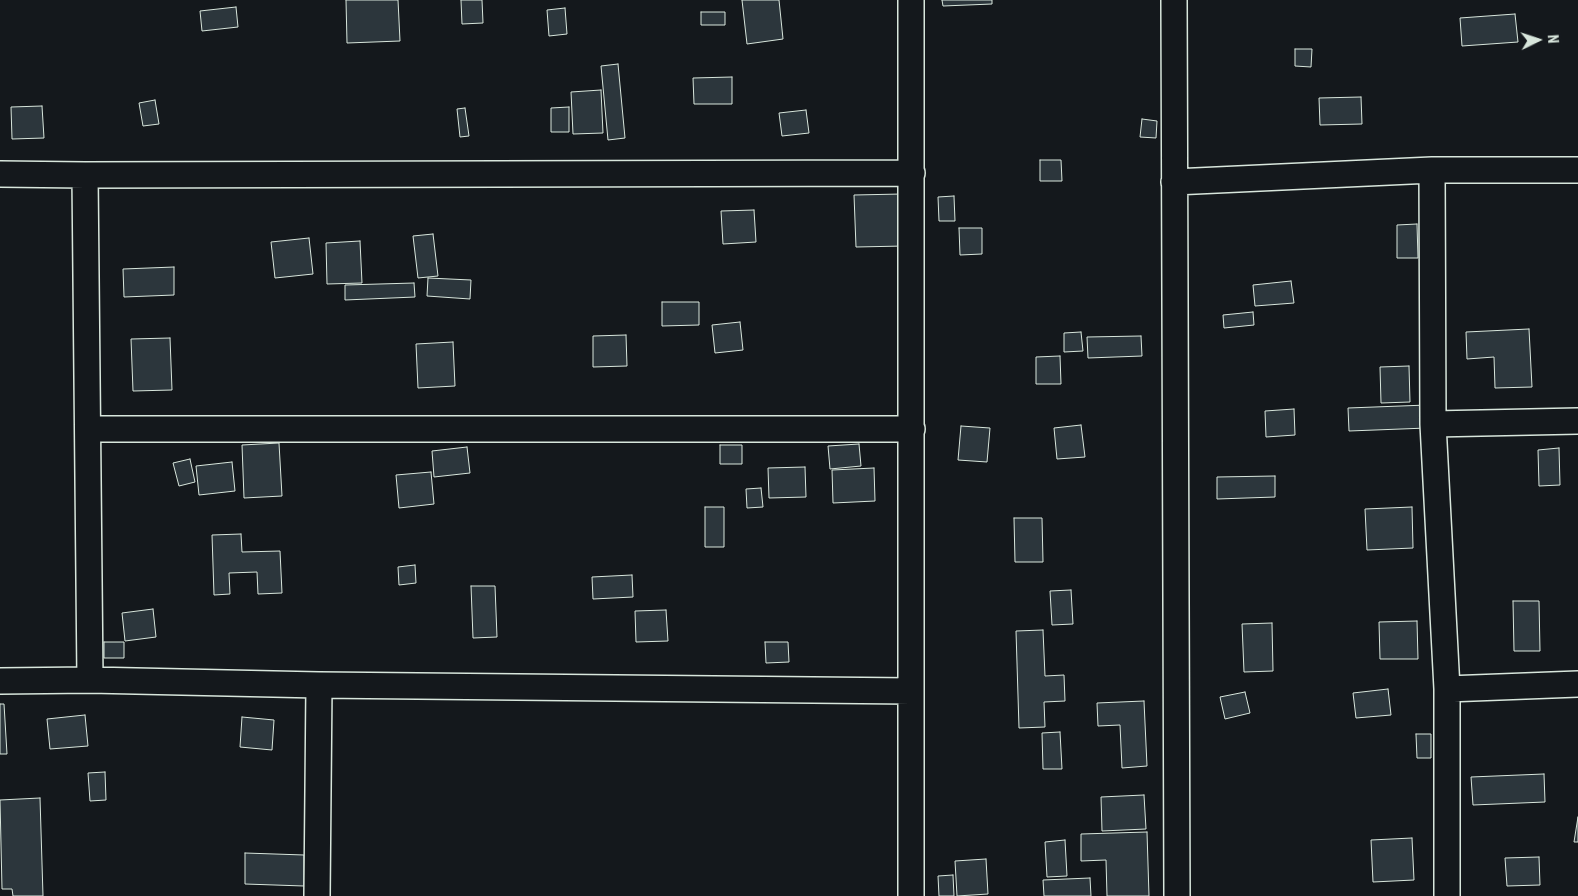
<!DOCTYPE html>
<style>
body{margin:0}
#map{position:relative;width:1578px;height:896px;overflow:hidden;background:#14181c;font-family:"Roboto Condensed",sans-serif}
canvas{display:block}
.north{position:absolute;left:1513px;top:15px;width:50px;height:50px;-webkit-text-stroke:4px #14181c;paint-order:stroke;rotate:86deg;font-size:14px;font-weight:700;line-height:20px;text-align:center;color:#d8e6dc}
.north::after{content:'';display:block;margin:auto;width:18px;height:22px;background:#d8e6dc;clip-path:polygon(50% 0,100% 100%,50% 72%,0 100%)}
</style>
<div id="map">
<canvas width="1578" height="896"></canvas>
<div class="north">N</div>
</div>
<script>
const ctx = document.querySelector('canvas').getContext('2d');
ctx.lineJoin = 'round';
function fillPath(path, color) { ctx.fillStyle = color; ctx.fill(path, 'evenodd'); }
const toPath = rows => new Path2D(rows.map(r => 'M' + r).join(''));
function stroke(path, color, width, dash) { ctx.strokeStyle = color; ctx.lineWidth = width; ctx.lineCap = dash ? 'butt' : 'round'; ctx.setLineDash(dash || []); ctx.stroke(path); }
const building = toPath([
 [346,0,398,0,400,41,347,43,346,0],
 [461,0,482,0,483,23,462,24,461,0],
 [742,0,779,0,783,39,747,44,742,0],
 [942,0,992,0,992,4,943,6,942,0],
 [236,7,238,27,202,31,200,11,236,7],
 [565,8,567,34,549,36,547,10,565,8],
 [701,12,725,12,725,25,701,25,701,12],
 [1515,14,1518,42,1462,46,1460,18,1515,14],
 [1295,49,1312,49,1311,67,1295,66,1295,49],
 [618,64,625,138,608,140,601,66,618,64],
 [732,77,732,104,694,104,693,78,732,77],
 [601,90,603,133,573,134,571,92,601,90],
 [1361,97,1362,124,1320,125,1319,98,1361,97],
 [155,100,159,124,143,126,139,103,155,100],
 [42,106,44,138,12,139,11,107,42,106],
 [569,107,569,132,551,132,551,108,569,107],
 [465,108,469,136,460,137,457,109,465,108],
 [806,110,809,133,782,136,779,113,806,110],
 [1142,119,1157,121,1156,138,1140,137,1142,119],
 [1040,160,1061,160,1062,181,1040,181,1040,160],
 [902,194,904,246,856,247,854,195,902,194],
 [954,196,955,221,939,221,938,197,954,196],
 [754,210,756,242,723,244,721,211,754,210],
 [1417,224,1418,258,1397,258,1397,225,1417,224],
 [959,228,982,228,982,254,960,255,959,228],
 [433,234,438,276,418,278,413,236,433,234],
 [309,238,313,274,275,278,271,242,309,238],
 [360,241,362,283,327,284,326,243,360,241],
 [174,267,174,295,124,297,123,269,174,267],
 [428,278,471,280,470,299,427,296,428,278],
 [1291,281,1294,303,1255,306,1253,285,1291,281],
 [414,283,415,297,345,300,345,285,414,283],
 [662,302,699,302,699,325,662,326,662,302],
 [1253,312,1254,325,1224,328,1223,315,1253,312],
 [740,322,743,350,715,353,712,325,740,322],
 [1529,329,1532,387,1495,388,1494,357,1467,359,1466,332,1529,329],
 [1081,332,1083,351,1064,352,1064,333,1081,332],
 [626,335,627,366,593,367,593,336,626,335],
 [1141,336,1142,356,1088,358,1087,337,1141,336],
 [170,338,172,390,133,391,131,339,170,338],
 [453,342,455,386,418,388,416,344,453,342],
 [1060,356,1061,384,1036,384,1036,357,1060,356],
 [1409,366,1410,402,1381,403,1380,367,1409,366],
 [1427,405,1427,428,1349,431,1348,408,1427,405],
 [1294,409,1295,435,1266,437,1265,411,1294,409],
 [1081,425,1085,457,1057,459,1054,428,1081,425],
 [961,426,990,428,987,462,958,460,961,426],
 [279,443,282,496,244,498,242,445,279,443],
 [859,444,861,466,830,469,828,446,859,444],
 [720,445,742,445,742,464,720,464,720,445],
 [467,447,470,473,434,477,432,451,467,447],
 [1559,448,1560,485,1539,486,1538,450,1559,448],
 [190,459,195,482,179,486,173,463,190,459],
 [232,462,235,491,199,495,196,466,232,462],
 [805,467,806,497,769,498,768,468,805,467],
 [874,468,875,501,833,503,832,470,874,468],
 [431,472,434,504,399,508,396,475,431,472],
 [1275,476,1275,497,1217,499,1217,477,1275,476],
 [761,488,763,507,747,508,746,489,761,488],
 [705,507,724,507,724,547,705,547,705,507],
 [1412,507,1413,548,1367,550,1365,509,1412,507],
 [1014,518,1042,518,1043,562,1015,562,1014,518],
 [241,534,242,552,280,551,282,593,258,594,257,572,229,573,230,594,214,595,212,535,241,534],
 [415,565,416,583,399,585,398,567,415,565],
 [632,575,633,597,593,599,592,577,632,575],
 [471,586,495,586,497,637,473,638,471,586],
 [1071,590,1073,624,1052,625,1050,591,1071,590],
 [1513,601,1539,601,1540,651,1514,651,1513,601],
 [153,609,156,637,125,641,122,613,153,609],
 [666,610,668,641,636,642,635,611,666,610],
 [1417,621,1418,659,1380,659,1379,622,1417,621],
 [1272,623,1273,671,1244,672,1242,624,1272,623],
 [1043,630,1045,676,1064,675,1065,701,1044,702,1045,727,1019,728,1016,631,1043,630],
 [104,642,124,642,124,658,104,658,104,642],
 [765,642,788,642,789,662,766,663,765,642],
 [1388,689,1391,715,1356,718,1353,693,1388,689],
 [1245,692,1250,713,1225,719,1220,697,1245,692],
 [1144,701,1147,766,1122,768,1120,725,1098,726,1097,703,1144,701],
 [0,704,4,704,7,754,0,754,0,704],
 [85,715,88,746,50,749,47,719,85,715],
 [242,717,274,720,272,750,240,747,242,717],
 [1060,732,1062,769,1043,769,1042,733,1060,732],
 [1416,734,1431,734,1431,758,1417,758,1416,734],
 [105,772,106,800,90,801,88,773,105,772],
 [1544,774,1545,802,1473,805,1471,777,1544,774],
 [1144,795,1146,829,1102,831,1101,797,1144,795],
 [40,798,43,896,13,896,12,889,2,889,0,800,40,798],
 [1578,817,1578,842,1574,842,1578,817],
 [1147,832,1149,896,1107,896,1106,860,1081,861,1081,834,1147,832],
 [1412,838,1414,880,1373,882,1371,840,1412,838],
 [1065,840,1067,876,1047,877,1045,842,1065,840],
 [245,853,304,855,304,886,245,884,245,853],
 [1539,857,1540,885,1507,886,1505,858,1539,857],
 [986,859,988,894,957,896,955,861,986,859],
 [953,875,954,896,939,896,938,876,953,875],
 [1090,878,1091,896,1044,896,1043,880,1090,878]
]);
fillPath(building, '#2c363c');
stroke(building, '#d8e6dc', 1);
const minor = toPath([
 [1174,0,1177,896],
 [1432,170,1433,424,1447,689,1447,896],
 [0,174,85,175,912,173],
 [85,175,90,680],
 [1174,182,1432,170,1578,170],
 [1433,424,1578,421],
 [88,429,912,429],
 [0,681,90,680,319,685,911,691],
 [1447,689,1578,684],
 [317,896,319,685],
 [911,896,911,0]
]);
stroke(minor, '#d8e6dc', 28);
stroke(minor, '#14181c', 25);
</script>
